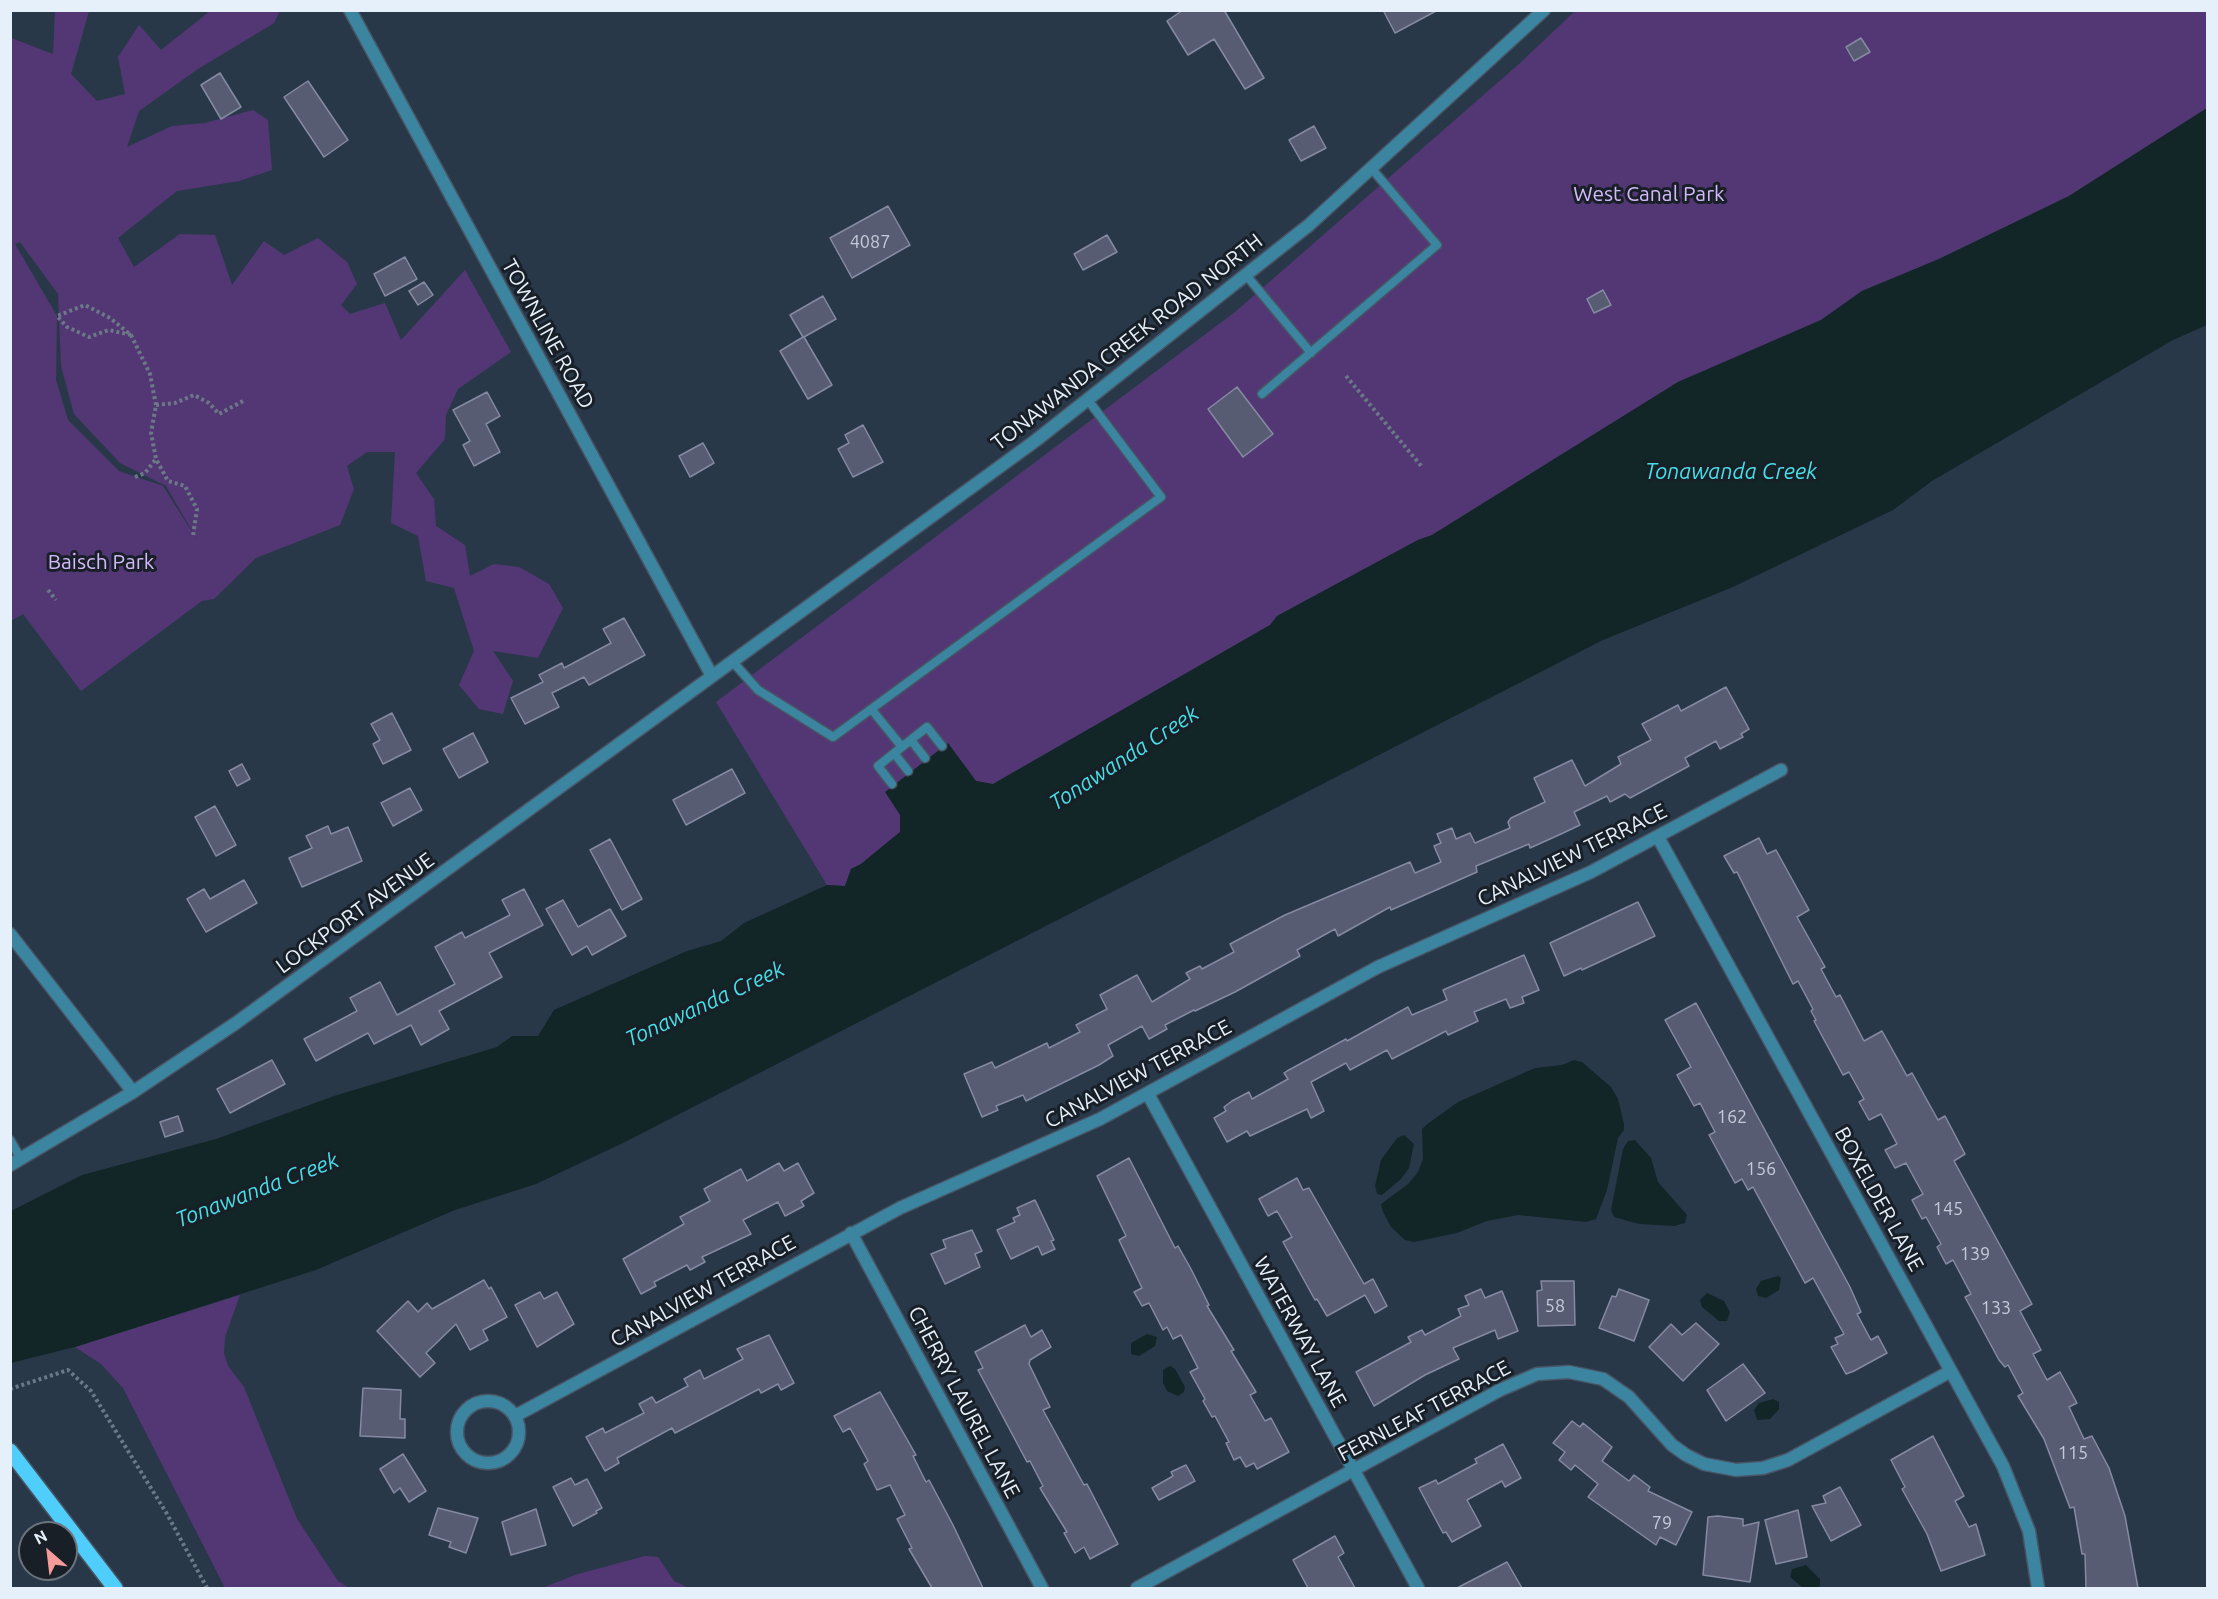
<!DOCTYPE html>
<style>
body{margin:0}
#map{position:relative;width:2218px;height:1599px;overflow:hidden;background:#293849;font-family:Ubuntu,sans-serif}
canvas{display:block}
.frame{position:absolute;inset:0;border:12px solid #e6f0fb;pointer-events:none}
.north{position:absolute;left:18px;top:1521px;width:60px;height:60px;box-sizing:border-box;background:#181f27;border:2px solid #6a737c;border-radius:50%;rotate:332deg;font-size:16px;font-weight:700;line-height:24px;text-align:center;color:#e6f0fb}
.north::after{content:'';display:block;margin:auto;width:21px;height:27px;background:#f59b9a;clip-path:polygon(50% 0,100% 100%,50% 72%,0 100%)}
</style>
<div id="map">
<canvas width="2218" height="1599"></canvas>
<div class="frame"></div>
<div class="north">N</div>
</div>
<script>
const ctx = document.querySelector('canvas').getContext('2d');
ctx.lineJoin = 'round';
function fillPath(path, color) { ctx.fillStyle = color; ctx.fill(path, 'evenodd'); }
const toPath = rows => new Path2D(rows.map(r => 'M' + r).join(''));
function stroke(path, color, width, dash) { ctx.strokeStyle = color; ctx.lineWidth = width; ctx.lineCap = dash ? 'butt' : 'round'; ctx.setLineDash(dash || []); ctx.stroke(path); }
function label(font, color, halo, rows, align = 'center') {
  ctx.font = font + ' Ubuntu,sans-serif'; ctx.lineWidth = 6; ctx.setLineDash([]); ctx.textBaseline = 'middle'; ctx.strokeStyle = halo; ctx.fillStyle = color; for (const [text, x, y, turn = 0] of rows) {
    ctx.save(); ctx.translate(x, y); ctx.rotate((+turn || 0) * Math.PI / 180); ctx.textAlign = isNaN(turn) ? turn : align; if (halo) ctx.strokeText(text, 0, 0); ctx.fillText(text, 0, 0); ctx.restore();
  }
}
fillPath(toPath([
 [55,11,89,11,71,74,97,101,125,94,118,57,139,25,161,50,210,11,280,11,274,23,198,69,139,111,127,147,172,126,205,123,253,110,268,120,272,170,239,181,177,191,118,238,134,267,180,234,215,235,232,285,264,241,284,255,318,238,347,262,357,284,341,305,350,314,385,303,401,340,465,270,511,352,458,389,446,415,445,439,416,473,434,499,436,526,465,545,470,576,494,564,519,567,549,584,563,608,538,658,493,651,513,681,503,714,479,709,459,685,474,651,454,588,426,581,418,536,391,523,395,452,367,452,347,466,354,489,340,525,256,558,214,599,202,601,81,691,23,614,11,621,11,38,53,54],
 [20,242,58,294,61,366,74,414,120,463,166,486,199,543,163,486,119,471,68,420,56,380,57,316,15,244],
 [1575,11,2207,11,2207,108,2069,196,1939,259,1862,291,1821,320,1678,382,1432,535,1418,540,1277,616,1270,625,993,784,976,781,948,744,900,815,900,832,861,864,851,869,845,886,827,885,716,702,1235,312,1519,64],
 [240,1295,225,1337,224,1353,228,1366,244,1387,297,1519,338,1581,349,1588,225,1588,123,1388,101,1364,75,1347],
 [645,1556,658,1557,674,1581,689,1588,542,1588,578,1574]
]), '#533775');
fillPath(toPath([
 [2207,108,2207,325,2173,340,1932,481,1893,510,1733,587,1603,640,625,1142,536,1184,455,1210,316,1270,75,1347,11,1363,11,1211,82,1175,216,1139,334,1096,497,1047,512,1036,538,1036,554,1010,687,951,721,941,744,923,827,885,845,886,851,869,861,864,900,832,900,815,885,792,948,743,976,781,993,784,1270,625,1277,616,1418,540,1432,535,1678,382,1821,320,1862,291,1939,259,2069,196],
 [1574,1060,1582,1062,1611,1087,1618,1099,1624,1124,1624,1130,1618,1138,1607,1190,1596,1219,1586,1222,1518,1215,1487,1221,1457,1233,1414,1242,1405,1240,1391,1227,1383,1212,1381,1204,1408,1184,1418,1172,1423,1159,1422,1129,1426,1125,1458,1102,1535,1068,1562,1065],
 [1404,1135,1414,1144,1409,1168,1401,1179,1382,1195,1377,1194,1375,1186,1381,1160,1397,1138],
 [1635,1140,1651,1158,1658,1182,1687,1215,1685,1223,1674,1226,1639,1224,1614,1217,1611,1210,1623,1149,1628,1141],
 [1778,1276,1781,1278,1779,1290,1766,1298,1758,1296,1756,1289,1761,1281],
 [1707,1293,1724,1301,1730,1312,1727,1321,1719,1321,1702,1307,1700,1300],
 [1147,1334,1157,1337,1155,1346,1139,1356,1131,1354,1131,1343],
 [1170,1366,1175,1369,1185,1387,1184,1392,1178,1396,1167,1391,1163,1383,1163,1370],
 [1773,1399,1779,1402,1779,1409,1770,1419,1757,1420,1754,1410,1759,1403],
 [1806,1565,1820,1579,1820,1586,1817,1588,1802,1587,1790,1577,1792,1569]
]), '#122627');
const building = toPath([
 [1183,10,1224,10,1264,78,1245,89,1214,39,1188,55,1167,21,1183,10],
 [1383,10,1438,10,1395,33,1383,10],
 [1861,38,1870,52,1854,61,1846,47,1861,38],
 [220,73,241,107,221,119,201,85,220,73],
 [308,81,348,140,324,157,284,97,308,81],
 [1314,126,1326,148,1301,161,1289,140,1314,126],
 [888,206,910,245,852,278,830,238,888,206],
 [1107,235,1117,252,1083,270,1074,254,1107,235],
 [405,257,417,279,385,296,374,274,405,257],
 [424,282,433,295,418,305,409,291,424,282],
 [1603,290,1611,305,1594,313,1587,299,1603,290],
 [823,296,836,319,804,337,832,385,808,399,780,351,803,337,790,315,823,296],
 [1237,387,1273,434,1243,457,1208,409,1237,387],
 [487,392,500,416,486,424,500,452,474,466,463,445,470,441,453,410,487,392],
 [863,425,883,462,853,477,838,449,849,443,845,435,863,425],
 [703,443,714,463,690,477,679,456,703,443],
 [624,618,645,655,589,685,584,677,552,693,559,707,525,724,511,698,543,682,539,675,562,663,564,668,611,643,603,629,624,618],
 [1726,687,1749,729,1741,734,1743,737,1720,749,1716,741,1685,758,1689,766,1630,798,1625,794,1610,802,1607,796,1574,812,1580,825,1561,834,1530,848,1529,844,1476,866,1477,872,1391,910,1390,907,1338,936,1335,929,1297,950,1300,956,1235,992,1195,1011,1194,1010,1165,1025,1167,1029,1149,1039,1142,1026,1108,1045,1113,1056,1099,1065,1026,1101,1023,1095,996,1106,998,1110,982,1117,964,1074,992,1062,995,1068,1047,1043,1049,1048,1080,1032,1076,1025,1107,1009,1100,995,1137,975,1152,1002,1190,979,1186,973,1200,966,1202,969,1234,952,1230,944,1285,915,1410,862,1415,873,1441,862,1434,846,1441,843,1437,834,1452,828,1456,839,1470,833,1475,843,1510,828,1508,822,1511,818,1545,802,1534,778,1572,760,1585,786,1621,764,1618,757,1651,740,1642,724,1678,705,1681,711,1726,687],
 [392,713,411,750,383,764,373,744,380,740,371,724,392,713],
 [473,733,488,762,459,778,443,749,473,733],
 [242,764,250,779,237,786,229,771,242,764],
 [732,769,745,793,686,825,673,800,732,769],
 [410,788,422,810,393,826,381,803,410,788],
 [215,806,236,845,216,856,195,817,215,806],
 [328,826,331,834,348,827,362,861,302,887,289,858,312,848,306,836,328,826],
 [1759,838,1767,854,1776,850,1809,910,1797,917,1825,967,1821,969,1836,997,1840,995,1864,1041,1882,1031,1907,1076,1912,1073,1938,1120,1945,1116,1965,1154,1954,1161,2032,1304,2020,1311,2041,1350,2033,1354,2047,1380,2060,1372,2077,1403,2069,1407,2084,1439,2092,1436,2109,1468,2125,1516,2138,1588,2086,1588,2085,1554,2082,1554,2074,1507,2070,1508,2044,1439,2018,1396,2023,1393,2008,1365,2005,1367,1999,1360,1965,1297,1971,1294,1953,1260,1946,1264,1937,1247,1941,1244,1926,1217,1922,1219,1912,1200,1923,1194,1906,1163,1895,1168,1885,1150,1897,1144,1881,1114,1869,1120,1859,1102,1864,1099,1849,1072,1843,1075,1814,1021,1816,1020,1811,1011,1813,1009,1798,981,1793,984,1737,872,1734,873,1724,856,1759,838],
 [610,839,642,899,622,910,590,850,610,839],
 [244,880,257,903,206,932,187,899,204,889,210,899,244,880],
 [524,889,543,925,489,953,502,977,439,1011,449,1029,421,1045,411,1025,374,1044,368,1033,316,1061,304,1039,357,1011,350,998,380,982,397,1015,455,984,435,947,462,932,465,938,510,915,502,900,524,889],
 [563,900,578,927,610,909,626,936,592,955,587,946,572,955,546,909,563,900],
 [1638,902,1655,936,1582,970,1581,968,1564,976,1550,943,1638,902],
 [1524,955,1539,990,1522,997,1524,1003,1510,1008,1506,999,1474,1012,1478,1021,1448,1035,1446,1031,1392,1059,1387,1050,1350,1070,1346,1063,1311,1082,1324,1111,1311,1118,1307,1109,1250,1136,1247,1131,1227,1142,1214,1118,1226,1111,1224,1107,1232,1101,1249,1092,1252,1099,1288,1079,1284,1073,1287,1071,1346,1039,1347,1041,1408,1007,1412,1015,1447,1000,1443,990,1524,955],
 [1696,1003,1850,1287,1861,1312,1857,1314,1871,1340,1878,1336,1887,1353,1854,1371,1846,1374,1831,1347,1838,1344,1835,1338,1844,1334,1813,1278,1805,1283,1753,1187,1748,1190,1742,1179,1735,1183,1709,1135,1715,1132,1700,1103,1694,1106,1677,1075,1691,1067,1665,1020,1696,1003],
 [272,1060,285,1084,230,1113,217,1089,272,1060],
 [178,1116,183,1131,165,1137,160,1122,178,1116],
 [1129,1158,1175,1248,1178,1246,1191,1269,1209,1305,1207,1306,1234,1350,1231,1351,1256,1392,1250,1395,1265,1421,1271,1418,1289,1452,1257,1469,1254,1463,1246,1467,1240,1457,1234,1460,1226,1443,1229,1442,1215,1416,1212,1417,1203,1401,1205,1399,1190,1372,1198,1368,1181,1335,1173,1339,1167,1327,1163,1330,1149,1303,1142,1306,1134,1292,1142,1288,1119,1240,1126,1236,1097,1176,1129,1158],
 [779,1163,784,1171,798,1163,814,1193,801,1201,804,1206,785,1216,778,1202,743,1220,751,1234,702,1257,705,1262,690,1270,687,1265,654,1282,656,1286,641,1294,623,1259,684,1224,680,1217,710,1201,704,1189,741,1169,747,1181,779,1163],
 [1297,1178,1303,1190,1309,1188,1364,1284,1373,1279,1387,1306,1375,1313,1365,1295,1327,1316,1317,1299,1315,1300,1283,1242,1292,1237,1277,1211,1268,1216,1259,1199,1297,1178],
 [1035,1200,1054,1240,1051,1241,1055,1249,1042,1255,1038,1246,1011,1259,997,1230,1015,1222,1013,1218,1020,1215,1017,1208,1035,1200],
 [972,1230,982,1251,975,1254,980,1267,945,1284,931,1254,946,1248,943,1240,972,1230],
 [484,1280,489,1289,491,1287,507,1317,483,1330,488,1340,470,1350,456,1324,426,1353,435,1363,420,1377,377,1331,408,1301,418,1312,427,1303,432,1309,484,1280],
 [1541,1281,1574,1281,1575,1325,1538,1326,1537,1291,1542,1290,1541,1281],
 [1481,1289,1485,1298,1502,1291,1518,1331,1498,1339,1495,1330,1453,1348,1459,1359,1425,1375,1374,1406,1356,1372,1411,1342,1408,1337,1422,1330,1425,1335,1461,1316,1458,1309,1469,1305,1465,1296,1481,1289],
 [1619,1289,1649,1300,1634,1341,1599,1328,1612,1296,1616,1297,1619,1289],
 [540,1292,544,1299,557,1292,574,1324,537,1347,515,1305,540,1292],
 [1696,1323,1719,1344,1683,1381,1649,1347,1671,1324,1682,1335,1696,1323],
 [1025,1325,1031,1337,1042,1330,1051,1347,1030,1360,1029,1364,1050,1407,1043,1410,1084,1485,1087,1484,1118,1544,1090,1559,1084,1547,1075,1553,1064,1533,1067,1532,1040,1488,1043,1486,1030,1461,1027,1462,978,1370,983,1368,975,1352,1025,1325],
 [769,1335,794,1383,781,1390,778,1384,761,1393,759,1389,675,1433,672,1428,617,1458,619,1463,605,1471,586,1437,603,1428,605,1433,644,1413,639,1404,652,1397,656,1403,688,1386,684,1379,700,1370,704,1379,743,1359,737,1349,769,1335],
 [1743,1364,1765,1393,1726,1421,1707,1390,1743,1364],
 [363,1388,401,1390,400,1419,405,1419,405,1438,360,1436,363,1388],
 [880,1392,916,1455,913,1456,926,1482,929,1480,953,1525,983,1588,932,1588,909,1549,912,1548,897,1519,905,1515,890,1485,877,1490,864,1464,868,1461,850,1428,843,1432,834,1416,880,1392],
 [1572,1421,1580,1427,1583,1423,1612,1447,1602,1461,1629,1481,1634,1475,1650,1487,1648,1491,1692,1512,1676,1545,1660,1537,1656,1545,1588,1497,1598,1484,1575,1465,1571,1470,1559,1460,1565,1452,1553,1443,1572,1421],
 [1933,1436,1964,1496,1955,1501,1969,1527,1976,1524,1985,1555,1941,1571,1927,1534,1902,1489,1905,1487,1891,1460,1933,1436],
 [1503,1444,1521,1478,1505,1487,1502,1481,1467,1500,1481,1526,1452,1542,1446,1532,1443,1533,1419,1488,1436,1480,1438,1484,1477,1463,1475,1459,1503,1444],
 [403,1454,426,1491,409,1502,400,1488,394,1493,380,1469,403,1454],
 [1186,1465,1195,1481,1159,1500,1152,1488,1173,1476,1171,1472,1186,1465],
 [571,1478,575,1485,587,1479,602,1508,596,1511,597,1513,573,1526,553,1487,571,1478],
 [1840,1487,1861,1525,1831,1541,1812,1506,1826,1503,1823,1496,1840,1487],
 [438,1508,478,1518,466,1553,449,1547,451,1542,429,1535,438,1508],
 [536,1509,546,1545,511,1555,502,1522,536,1509],
 [1798,1510,1807,1557,1776,1564,1765,1520,1798,1510],
 [1718,1516,1743,1519,1743,1526,1759,1522,1750,1582,1703,1575,1708,1517,1718,1516],
 [1335,1536,1344,1553,1338,1557,1355,1588,1308,1588,1293,1560,1335,1536],
 [1507,1562,1522,1588,1457,1588,1507,1562]
]);
fillPath(building, '#585c73');
stroke(building, '#858aa2', 1.5);
const service = toPath([
 [1246,275,1311,353],
 [1262,394,1437,245,1372,169],
 [732,661,758,690,833,737,1161,497,1088,400],
 [872,710,902,747],
 [911,740,925,758],
 [894,753,908,771],
 [892,784,878,766,927,727,942,746],
 [10,1140,21,1159]
]);
const minor = toPath([
 [1658,837,2003,1466,2029,1531,2038,1588],
 [1148,1094,1418,1588],
 [851,1233,1042,1588],
 '457 1432a31 31 0 1 1 62 0a31 31 0 1 1-62 0Z',
 [515,1416,900,1208,1100,1119,1378,967,1591,872,1781,770],
 [1137,1588,1500,1390,1537,1374,1569,1372,1603,1379,1629,1397,1672,1445,1686,1455,1704,1464,1736,1470,1763,1468,1788,1460,1951,1371]
]);
const tertiary = toPath([
 [350,10,712,676],
 [10,934,133,1092],
 [10,1165,133,1092,236,1023,1035,441,1309,225,1544,10]
]);
const primary = toPath([
 [10,1451,115,1588]
]);
stroke(service, '#475565', 11);
stroke(minor, '#475565', 15);
stroke(tertiary, '#475565', 15);
stroke(primary, '#475565', 18);
stroke(toPath([
 [131,335,109,330,89,337,67,327,57,316,85,305,110,318,131,335,150,374,156,405,151,433,156,459,168,481,185,486,197,509,193,536],
 [1346,376,1423,468],
 [156,405,175,403,194,395,209,403,219,414,243,401],
 [135,477,145,473,156,459],
 [48,590,56,600],
 [10,1389,68,1370,91,1391,167,1514,207,1588]
]), '#6b7987', 4, [3, 3]);
stroke(service, '#3c85a1', 8);
stroke(minor, '#3c85a1', 12);
stroke(tertiary, '#3c85a1', 12);
stroke(primary, '#50cefb', 15);
label('18px', '#c2cbd9', null, [
 ["4087",870,242],
 ["162",1732,1117],
 ["156",1761,1169],
 ["145",1948,1209],
 ["139",1975,1254],
 ["58",1555,1306],
 ["133",1996,1308],
 ["115",2073,1453],
 ["79",1662,1523]
]);
label('21px', '#d5bafb', '#181f27', [
 ["West Canal Park",1649,194],
 ["Baisch Park",101,562]
]);
label('21px', '#e6f0fb', '#181f27', [
 ["TOWNLINE ROAD",548,334,61],
 ["TONAWANDA CREEK ROAD NORTH",1127,342,-38],
 ["CANALVIEW TERRACE",1572,855,-26],
 ["LOCKPORT AVENUE",355,913,-36],
 ["CANALVIEW TERRACE",1138,1074,-28],
 ["BOXELDER LANE",1879,1199,61],
 ["CANALVIEW TERRACE",703,1291,-29],
 ["WATERWAY LANE",1300,1332,61],
 ["CHERRY LAUREL LANE",964,1402,62],
 ["FERNLEAF TERRACE",1424,1411,-28]
]);
label('italic 22px', '#46dfe7', '#181f27', [
 ["Tonawanda Creek",1731,472],
 ["Tonawanda Creek",1124,758,-33],
 ["Tonawanda Creek",705,1004,-25],
 ["Tonawanda Creek",257,1190,-21]
]);
</script>
